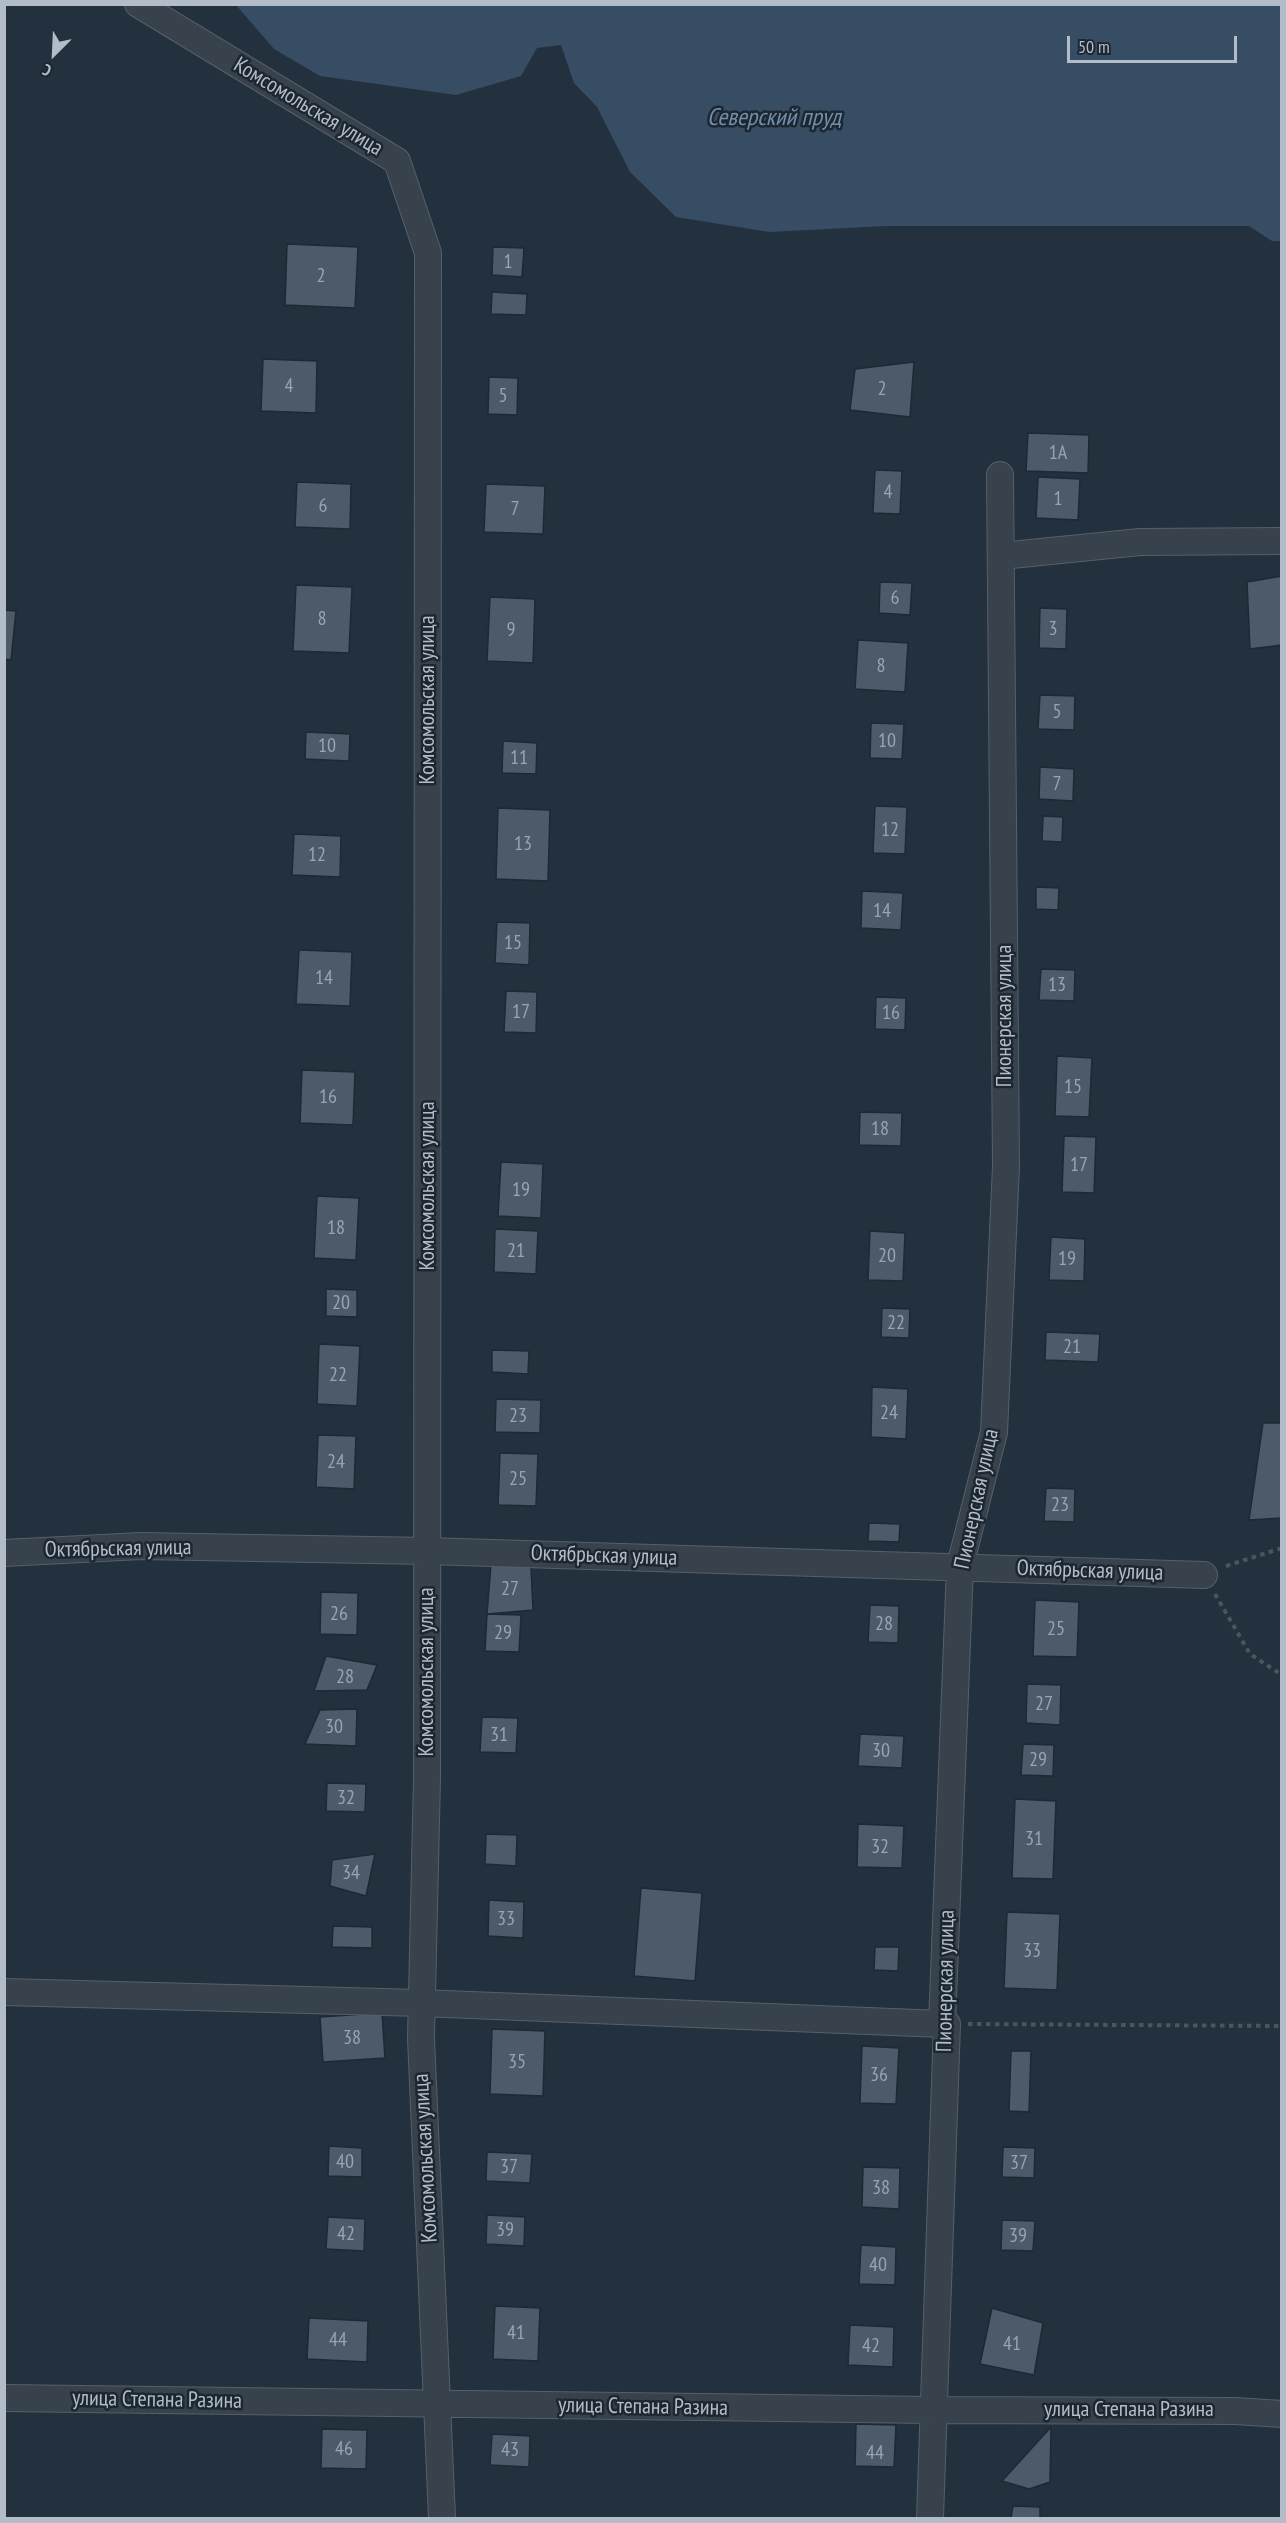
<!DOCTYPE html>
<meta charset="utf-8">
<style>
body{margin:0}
#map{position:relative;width:1286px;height:2523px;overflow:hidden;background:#23303d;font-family:"PT Sans Narrow",sans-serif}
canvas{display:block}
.frame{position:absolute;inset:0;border:6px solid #b3bdc9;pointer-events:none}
.north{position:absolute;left:24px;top:24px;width:60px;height:60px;-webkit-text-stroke:4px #1c2732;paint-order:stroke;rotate:204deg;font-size:16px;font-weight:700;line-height:24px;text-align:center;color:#b3bdc9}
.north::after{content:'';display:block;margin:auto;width:21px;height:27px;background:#b3bdc9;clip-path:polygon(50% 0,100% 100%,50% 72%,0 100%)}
.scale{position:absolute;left:1067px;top:36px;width:170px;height:27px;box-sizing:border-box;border:3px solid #b3bdc9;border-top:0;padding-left:8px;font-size:18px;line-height:21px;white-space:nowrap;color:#b3bdc9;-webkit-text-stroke:4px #1c2732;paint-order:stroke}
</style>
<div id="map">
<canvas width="1286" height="2523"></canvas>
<div class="frame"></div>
<div class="north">С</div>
<div class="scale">50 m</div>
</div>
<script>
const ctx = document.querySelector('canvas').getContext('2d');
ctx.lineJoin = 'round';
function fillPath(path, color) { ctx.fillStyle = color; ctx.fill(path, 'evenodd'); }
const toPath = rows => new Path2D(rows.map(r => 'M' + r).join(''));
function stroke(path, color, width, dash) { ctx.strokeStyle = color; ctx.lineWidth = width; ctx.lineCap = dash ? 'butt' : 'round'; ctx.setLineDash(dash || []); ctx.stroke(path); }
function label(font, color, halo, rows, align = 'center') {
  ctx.font = font + ' "PT Sans Narrow",sans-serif'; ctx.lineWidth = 5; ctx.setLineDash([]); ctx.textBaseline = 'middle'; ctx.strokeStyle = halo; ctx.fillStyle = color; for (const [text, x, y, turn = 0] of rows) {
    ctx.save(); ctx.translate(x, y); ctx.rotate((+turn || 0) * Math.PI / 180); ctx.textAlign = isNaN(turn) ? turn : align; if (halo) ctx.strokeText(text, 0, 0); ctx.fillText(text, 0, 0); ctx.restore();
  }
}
fillPath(toPath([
 [236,5,1281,5,1281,241,1272,241,1249,226,887,226,769,232,676,217,630,172,597,107,574,83,561,45,537,48,521,76,456,95,320,76,274,49]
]), '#374d64');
const building = toPath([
 [287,244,358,247,355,308,285,305,287,244],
 [493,247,524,248,522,277,492,275,493,247],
 [492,292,527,294,526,315,491,314,492,292],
 [263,359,317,361,316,413,261,411,263,359],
 [914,362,910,417,850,410,855,369,914,362],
 [489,377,518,378,517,415,488,414,489,377],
 [1028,433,1089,435,1088,473,1026,471,1028,433],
 [875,470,902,471,900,514,873,513,875,470],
 [1038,477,1080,479,1078,520,1036,518,1038,477],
 [297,482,351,484,350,529,295,527,297,482],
 [486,484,545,486,543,534,484,532,486,484],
 [1282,576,1282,645,1250,649,1247,582,1282,576],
 [880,582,912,583,910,615,879,613,880,582],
 [296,585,352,587,349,653,293,651,296,585],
 [490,597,535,599,533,663,487,661,490,597],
 [1040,608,1067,609,1066,649,1039,648,1040,608],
 [4,610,16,611,11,660,4,659,4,610],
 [858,640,908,643,905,692,855,689,858,640],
 [1040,695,1075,696,1074,730,1038,729,1040,695],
 [871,723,904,724,902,759,870,758,871,723],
 [306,732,350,734,349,761,305,759,306,732],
 [503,741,537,743,536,774,502,773,503,741],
 [1040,767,1074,769,1073,801,1039,799,1040,767],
 [875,806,907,807,905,854,873,853,875,806],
 [498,808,550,810,548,881,496,879,498,808],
 [1043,816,1063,817,1062,842,1042,841,1043,816],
 [294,834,341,836,340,877,292,875,294,834],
 [1036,887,1059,888,1058,910,1036,909,1036,887],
 [862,891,903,893,901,930,861,928,862,891],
 [497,922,530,923,529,965,495,963,497,922],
 [299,950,352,952,350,1006,296,1004,299,950],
 [1041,969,1075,970,1074,1001,1039,1000,1041,969],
 [506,991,537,992,536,1033,504,1032,506,991],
 [876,997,906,998,905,1030,875,1029,876,997],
 [1057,1056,1092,1058,1089,1117,1055,1116,1057,1056],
 [302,1070,355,1072,353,1125,300,1123,302,1070],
 [860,1112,902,1113,901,1146,859,1145,860,1112],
 [1064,1136,1096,1137,1094,1193,1062,1192,1064,1136],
 [501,1162,543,1164,541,1218,498,1216,501,1162],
 [317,1196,359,1198,356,1260,314,1258,317,1196],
 [495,1229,538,1231,536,1274,494,1272,495,1229],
 [870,1231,905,1233,903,1281,868,1280,870,1231],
 [1051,1237,1085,1239,1084,1281,1049,1280,1051,1237],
 [326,1289,357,1290,357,1317,326,1316,326,1289],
 [882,1308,910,1309,909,1338,881,1337,882,1308],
 [1046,1332,1100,1334,1098,1362,1045,1360,1046,1332],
 [319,1344,360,1346,357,1406,317,1404,319,1344],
 [492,1350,529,1351,528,1374,492,1372,492,1350],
 [872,1387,908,1389,906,1439,871,1437,872,1387],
 [496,1399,541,1400,540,1433,495,1432,496,1399],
 [1263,1423,1282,1423,1282,1518,1249,1520,1263,1423],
 [318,1435,356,1436,354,1489,316,1487,318,1435],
 [500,1453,538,1454,536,1506,498,1505,500,1453],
 [1046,1488,1075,1489,1074,1522,1044,1521,1046,1488],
 [869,1523,900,1524,899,1542,868,1541,869,1523],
 [491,1564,531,1567,533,1610,487,1614,491,1564],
 [321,1592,358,1593,357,1635,320,1634,321,1592],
 [1035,1600,1079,1602,1077,1657,1033,1656,1035,1600],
 [870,1605,899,1606,898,1643,868,1642,870,1605],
 [487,1614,521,1615,519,1652,485,1651,487,1614],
 [326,1656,377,1665,367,1690,314,1691,326,1656],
 [1027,1684,1061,1685,1060,1725,1026,1723,1027,1684],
 [357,1709,356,1746,305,1744,320,1710,357,1709],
 [482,1717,518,1718,516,1753,480,1752,482,1717],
 [860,1734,904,1736,902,1768,858,1766,860,1734],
 [1023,1744,1054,1745,1053,1776,1021,1775,1023,1744],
 [327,1783,366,1784,365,1812,326,1811,327,1783],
 [1015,1799,1056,1801,1053,1879,1012,1878,1015,1799],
 [858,1824,904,1826,902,1868,857,1867,858,1824],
 [486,1834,517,1835,516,1866,485,1864,486,1834],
 [375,1854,366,1896,330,1886,332,1860,375,1854],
 [641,1888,702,1893,695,1981,634,1976,641,1888],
 [489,1900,524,1902,523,1938,488,1936,489,1900],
 [1007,1912,1060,1914,1057,1990,1004,1988,1007,1912],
 [333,1926,372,1927,372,1948,332,1947,333,1926],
 [875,1947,899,1947,898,1971,874,1970,875,1947],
 [382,2013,385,2058,323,2062,320,2017,382,2013],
 [492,2029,545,2031,543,2096,490,2094,492,2029],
 [862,2046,899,2048,896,2104,860,2103,862,2046],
 [1011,2051,1031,2051,1029,2112,1009,2111,1011,2051],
 [329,2146,362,2148,362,2177,328,2176,329,2146],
 [1003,2147,1035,2148,1034,2178,1002,2177,1003,2147],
 [487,2152,532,2154,530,2183,486,2181,487,2152],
 [863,2167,900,2168,899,2209,862,2207,863,2167],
 [487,2215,525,2217,524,2246,486,2244,487,2215],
 [328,2217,365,2219,364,2251,326,2249,328,2217],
 [1002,2220,1035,2221,1033,2251,1001,2250,1002,2220],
 [861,2245,896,2247,895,2285,859,2284,861,2245],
 [495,2306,540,2308,538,2361,493,2359,495,2306],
 [992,2308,1043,2323,1034,2375,980,2364,992,2308],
 [309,2318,368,2321,367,2362,307,2359,309,2318],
 [850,2325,894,2327,893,2367,848,2365,850,2325],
 [856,2424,896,2425,894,2467,855,2466,856,2424],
 [1051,2427,1050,2482,1029,2489,1002,2481,1051,2427],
 [322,2429,367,2430,366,2469,321,2468,322,2429],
 [492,2434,530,2436,529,2467,490,2465,492,2434],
 [1013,2506,1040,2507,1040,2518,1011,2518,1013,2506]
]);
fillPath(building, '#4c5a69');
stroke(building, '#1e2934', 1.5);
const minor = toPath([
 [138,4,397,161,428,253,427,1778,421,2038,442,2518],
 [1001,556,1140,542,1282,541],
 [4,1553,141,1546,427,1551,1204,1575],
 [4,1992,421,2003,942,2024],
 [4,2398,932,2410,1235,2411,1282,2414],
 [930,2518,947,2024,942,2024,960,1566,994,1432,1006,1166,1000,475]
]);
stroke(minor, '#55606b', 28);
stroke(toPath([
 [1226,1566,1282,1548],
 [1215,1594,1250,1654,1282,1675],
 [968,2024,1282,2026]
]), '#435a5b', 4, [4.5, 4.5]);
stroke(minor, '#37424d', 26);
label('20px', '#99a4b1', null, [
 ["1",508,262],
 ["2",321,276],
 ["4",289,386],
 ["2",882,389],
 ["5",503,396],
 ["1А",1058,453],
 ["4",888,492],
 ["1",1058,499],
 ["6",323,506],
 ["7",515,509],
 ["6",895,598],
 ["8",322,619],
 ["3",1053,629],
 ["9",511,630],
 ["8",881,666],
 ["5",1057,712],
 ["10",887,741],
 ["10",327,746],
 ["11",519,758],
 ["7",1057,784],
 ["12",890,830],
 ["13",523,844],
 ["12",317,855],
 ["14",882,911],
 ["15",513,943],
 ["14",324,978],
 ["13",1057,985],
 ["17",521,1012],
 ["16",891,1013],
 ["15",1073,1087],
 ["16",328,1097],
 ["18",880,1129],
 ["17",1079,1165],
 ["19",521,1190],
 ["18",336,1228],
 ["21",516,1251],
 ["20",887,1256],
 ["19",1067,1259],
 ["20",341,1303],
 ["22",896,1323],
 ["21",1072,1347],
 ["22",338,1375],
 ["24",889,1413],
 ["23",518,1416],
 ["24",336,1462],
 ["25",518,1479],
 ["23",1060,1505],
 ["27",510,1589],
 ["26",339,1614],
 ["28",884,1624],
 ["25",1056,1629],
 ["29",503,1633],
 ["28",345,1677],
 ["27",1044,1704],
 ["30",334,1727],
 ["31",499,1735],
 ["30",881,1751],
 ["29",1038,1760],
 ["32",346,1798],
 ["31",1034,1839],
 ["32",880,1847],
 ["34",351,1873],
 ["33",506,1919],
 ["33",1032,1951],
 ["38",352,2038],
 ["35",517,2062],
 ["36",879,2075],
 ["40",345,2162],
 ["37",1019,2163],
 ["37",509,2167],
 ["38",881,2188],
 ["39",505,2230],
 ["42",346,2234],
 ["39",1018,2236],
 ["40",878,2265],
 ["41",516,2333],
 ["44",338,2340],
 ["41",1012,2344],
 ["42",871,2346],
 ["46",344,2449],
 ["43",510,2450],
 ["44",875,2453]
]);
label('22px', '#b3bdc9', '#1c2732', [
 ["Комсомольская улица",308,107,31],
 ["Комсомольская улица",428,700,-90],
 ["Пионерская улица",1005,1016,-90],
 ["Комсомольская улица",428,1186,-90],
 ["Пионерская улица",977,1499,-78],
 ["Октябрьская улица",118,1549,-1],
 ["Октябрьская улица",604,1556,2],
 ["Октябрьская улица",1090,1571,2],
 ["Комсомольская улица",427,1672,-90],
 ["Пионерская улица",946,1981,-89],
 ["Комсомольская улица",426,2158,-93],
 ["улица Степана Разина",157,2400,1],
 ["улица Степана Разина",643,2407,1],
 ["улица Степана Разина",1129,2410]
]);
label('italic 24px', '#738fac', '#1c2732', [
 ["Северский пруд",774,118]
]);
</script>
